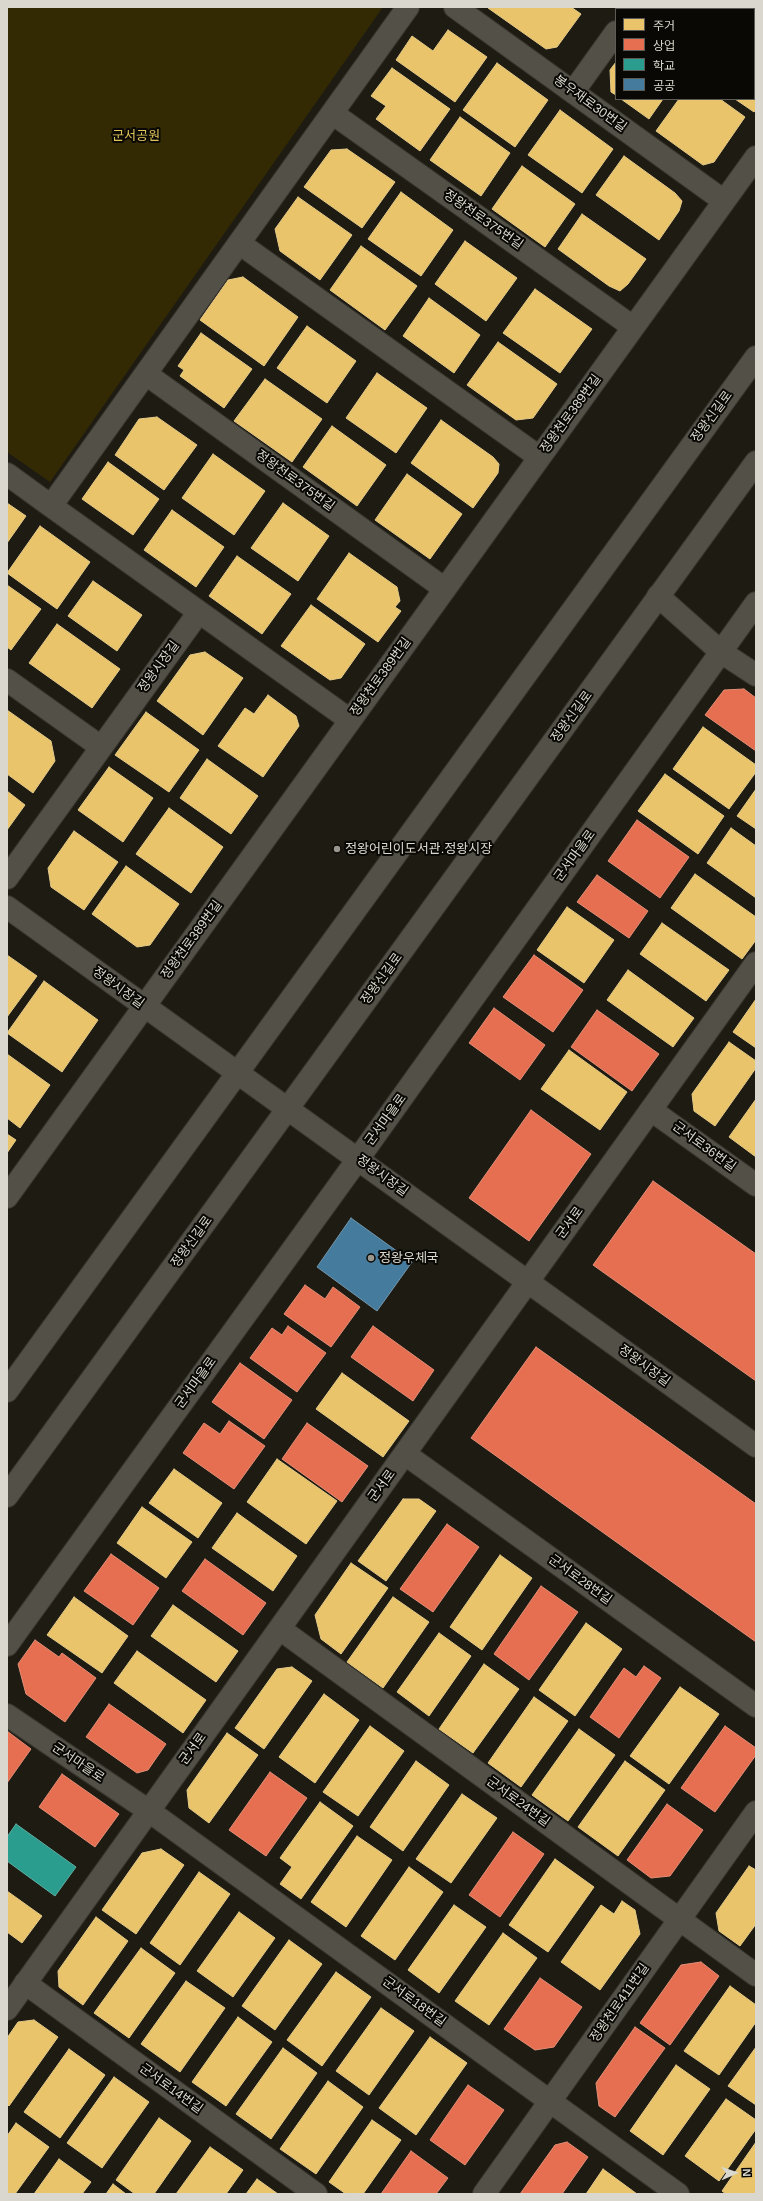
<!DOCTYPE html>
<meta charset="utf-8">
<style>
body{margin:0}
#map{position:relative;width:763px;height:2201px;overflow:hidden;background:#1e1b13;font-family:Arial,"Noto Sans KR",sans-serif}
canvas{display:block}
.frame{position:absolute;inset:0;border:8px solid #dad8ce;pointer-events:none}
.legend{position:absolute;left:615px;top:8px;width:140px;height:92px;box-sizing:border-box;background:#0a0804;border:1px solid #5d5b55;margin:0;padding:5px 7px;list-style:none;font-size:12px;color:#dad8ce}
.legend li{display:flex;align-items:center;gap:8px;height:20px}
.legend b{width:20px;border:1px solid #5d5b55}
.north{position:absolute;left:715px;top:2153px;width:40px;height:40px;-webkit-text-stroke:3px #0a0804;paint-order:stroke;rotate:88deg;font-size:11px;font-weight:700;line-height:16px;text-align:center;color:#dad8ce}
.north::after{content:'';display:block;margin:auto;width:14px;height:18px;background:#dad8ce;clip-path:polygon(50% 0,100% 100%,50% 72%,0 100%)}
</style>
<div id="map">
<canvas width="763" height="2201"></canvas>
<div class="frame"></div>
<ul class="legend">
<li><b style="height:11px;background:#e9c46a"></b>주거</li>
<li><b style="height:11px;background:#e76f51"></b>상업</li>
<li><b style="height:11px;background:#2a9d8f"></b>학교</li>
<li><b style="height:11px;background:#457b9d"></b>공공</li>
</ul>
<div class="north">N</div>
</div>
<script>
const ctx = document.querySelector('canvas').getContext('2d');
ctx.lineJoin = 'round';
function fillPath(path, color) { ctx.fillStyle = color; ctx.fill(path, 'evenodd'); }
const toPath = rows => new Path2D(rows.map(r => 'M' + r).join(''));
function stroke(path, color, width, dash) { ctx.strokeStyle = color; ctx.lineWidth = width; ctx.lineCap = dash ? 'butt' : 'round'; ctx.setLineDash(dash || []); ctx.stroke(path); }
function label(font, color, halo, rows, align = 'center') {
  ctx.font = font + ' Arial,"Noto Sans KR",sans-serif'; ctx.lineWidth = 4; ctx.setLineDash([]); ctx.textBaseline = 'middle'; ctx.strokeStyle = halo; ctx.fillStyle = color; for (const [text, x, y, turn = 0] of rows) {
    ctx.save(); ctx.translate(x, y); ctx.rotate((+turn || 0) * Math.PI / 180); ctx.textAlign = isNaN(turn) ? turn : align; if (halo) ctx.strokeText(text, 0, 0); ctx.fillText(text, 0, 0); ctx.restore();
  }
}
fillPath(toPath([
 [7,7,383,7,50,482,7,452]
]), '#332a04');
const homes = toPath([
 [489,7,571,7,581,14,557,47,546,49,488,8,489,7],
 [653,7,696,7,699,9,651,9,653,7],
 [752,7,756,7,756,28,754,26,754,9,750,9,752,7],
 [448,30,487,57,455,102,396,60,412,36,433,51,448,30],
 [754,46,756,48,756,109,754,112,735,99,754,99,754,46],
 [616,62,616,95,611,92,610,70,616,62],
 [497,63,548,100,515,147,463,110,497,63],
 [392,68,450,109,420,151,376,119,386,106,371,96,392,68],
 [621,99,663,99,649,119,621,99],
 [679,99,720,99,745,117,714,162,703,165,656,131,679,99],
 [560,110,613,149,582,193,528,155,560,110],
 [460,117,510,153,481,196,430,160,460,117],
 [347,149,395,182,362,228,304,187,331,150,347,149],
 [624,156,675,193,682,201,679,211,659,240,596,195,624,156],
 [522,166,575,204,545,247,492,209,522,166],
 [401,192,453,230,421,276,368,239,401,192],
 [298,197,352,235,320,280,280,251,275,229,298,197],
 [582,214,646,259,628,284,620,291,609,286,558,249,582,214],
 [465,241,517,278,486,321,435,284,465,241],
 [361,246,417,286,385,330,330,290,361,246],
 [243,277,298,317,264,366,200,320,228,280,243,277],
 [535,289,592,329,560,373,503,333,535,289],
 [429,298,480,335,454,373,403,336,429,298],
 [307,326,356,361,327,403,277,368,307,326],
 [201,333,252,369,224,408,180,376,184,370,178,366,201,333],
 [498,342,557,384,533,418,516,420,467,385,498,342],
 [377,373,427,408,396,453,346,418,377,373],
 [265,379,322,419,292,462,234,421,265,379],
 [157,417,197,445,164,490,115,455,139,419,157,417],
 [441,420,493,457,499,464,498,473,473,508,411,463,441,420],
 [332,426,386,465,357,506,303,467,332,426],
 [213,454,265,491,234,535,182,498,213,454],
 [108,462,159,499,133,535,82,499,108,462],
 [407,474,462,514,430,559,375,520,407,474],
 [7,503,26,516,7,543,7,503],
 [283,503,329,536,298,581,251,548,283,503],
 [172,510,224,547,196,587,144,550,172,510],
 [40,526,90,562,57,609,7,573,40,526],
 [349,553,397,587,400,601,395,607,401,611,378,642,317,599,349,553],
 [237,556,291,594,262,634,209,596,237,556],
 [93,581,142,615,117,651,68,616,93,581],
 [7,585,41,609,11,650,7,647,7,585],
 [311,605,365,644,341,678,330,680,281,646,311,605],
 [57,624,120,669,92,708,29,663,57,624],
 [205,652,243,678,203,735,157,701,190,655,205,652],
 [268,695,296,716,299,726,263,777,218,746,245,708,254,714,268,695],
 [7,710,51,741,55,761,33,793,7,774,7,710],
 [146,712,199,750,169,792,115,755,146,712],
 [703,727,756,765,756,772,729,809,673,769,703,727],
 [207,759,258,796,231,834,180,798,207,759],
 [109,767,153,798,123,842,78,810,109,767],
 [665,774,724,816,698,854,638,811,665,774],
 [756,789,756,829,737,816,756,789],
 [7,791,25,805,7,830,7,791],
 [169,808,223,847,191,893,136,854,169,808],
 [731,828,756,846,756,898,707,863,731,828],
 [74,831,118,862,84,910,51,887,48,868,74,831],
 [126,866,179,904,150,945,137,947,92,914,126,866],
 [695,874,756,917,756,940,742,959,671,908,695,874],
 [567,907,614,940,584,983,537,950,567,907],
 [662,923,729,970,706,1001,640,954,662,923],
 [7,955,37,976,7,1017,7,955],
 [628,970,694,1018,673,1047,607,1000,628,970],
 [44,981,98,1020,62,1072,7,1033,44,981],
 [756,999,756,1048,733,1032,756,999],
 [729,1042,756,1061,756,1068,715,1126,694,1111,692,1094,729,1042],
 [569,1050,627,1092,600,1130,541,1089,569,1050],
 [7,1054,50,1085,20,1128,7,1118,7,1054],
 [756,1099,756,1157,729,1137,756,1099],
 [7,1134,16,1140,7,1153,7,1134],
 [342,1373,409,1421,383,1457,316,1409,342,1373],
 [277,1459,337,1501,306,1544,247,1502,277,1459],
 [174,1469,222,1503,198,1538,149,1503,174,1469],
 [403,1499,419,1499,436,1511,386,1581,358,1561,403,1499],
 [142,1507,192,1542,166,1578,117,1543,142,1507],
 [237,1513,297,1556,273,1591,212,1548,237,1513],
 [500,1555,532,1578,482,1650,450,1627,500,1555],
 [351,1563,388,1588,341,1654,321,1639,315,1615,351,1563],
 [74,1597,128,1636,102,1673,47,1635,74,1597],
 [393,1597,429,1622,383,1688,347,1662,393,1597],
 [173,1605,238,1651,216,1682,151,1636,173,1605],
 [586,1623,622,1649,575,1716,539,1690,586,1623],
 [439,1633,471,1656,429,1716,397,1692,439,1633],
 [137,1651,206,1700,183,1733,114,1683,137,1651],
 [484,1664,519,1689,473,1753,439,1729,484,1664],
 [292,1667,312,1681,264,1749,235,1728,277,1669,292,1667],
 [680,1687,719,1714,669,1784,630,1756,680,1687],
 [324,1694,359,1720,315,1783,279,1757,324,1694],
 [534,1697,568,1721,521,1787,488,1763,534,1697],
 [370,1726,404,1751,358,1816,323,1792,370,1726],
 [579,1729,615,1755,568,1821,532,1795,579,1729],
 [227,1733,258,1755,209,1823,189,1808,187,1790,227,1733],
 [416,1761,449,1785,403,1851,370,1827,416,1761],
 [625,1761,665,1790,618,1856,578,1827,625,1761],
 [462,1794,497,1818,451,1883,416,1859,462,1794],
 [320,1802,353,1826,301,1899,280,1884,292,1867,280,1858,320,1802],
 [357,1836,392,1860,346,1927,311,1902,357,1836],
 [161,1849,184,1865,136,1934,102,1910,142,1853,161,1849],
 [555,1859,594,1887,548,1952,509,1925,555,1859],
 [749,1866,756,1870,756,1924,740,1946,719,1931,716,1913,749,1866],
 [409,1867,443,1892,395,1960,361,1936,409,1867],
 [199,1872,230,1894,180,1965,150,1943,199,1872],
 [7,1891,42,1916,22,1943,7,1932,7,1891],
 [622,1901,635,1910,640,1934,600,1990,561,1962,601,1905,614,1914,622,1901],
 [454,1905,486,1927,439,1993,408,1970,454,1905],
 [239,1912,275,1938,233,1997,197,1971,239,1912],
 [96,1917,128,1941,83,2005,59,1987,58,1971,96,1917],
 [503,1933,537,1958,489,2025,455,2001,503,1933],
 [289,1940,322,1964,275,2030,242,2006,289,1940],
 [141,1948,175,1973,129,2038,94,2013,141,1948],
 [336,1972,371,1997,322,2066,287,2040,336,1972],
 [186,1981,225,2008,180,2072,141,2044,186,1981],
 [730,1986,756,2005,756,2022,719,2075,684,2051,730,1986],
 [381,2008,414,2031,369,2095,336,2071,381,2008],
 [238,2017,272,2042,226,2106,192,2082,238,2017],
 [34,2020,58,2037,9,2106,7,2104,7,2038,18,2022,34,2020],
 [430,2037,467,2063,416,2135,379,2108,430,2037],
 [756,2047,756,2105,728,2086,756,2047],
 [283,2048,317,2073,271,2139,236,2114,283,2048],
 [69,2049,105,2075,60,2138,24,2112,69,2049],
 [676,2065,710,2089,663,2155,630,2131,676,2065],
 [114,2077,149,2102,102,2168,67,2143,114,2077],
 [328,2081,363,2107,316,2174,280,2149,328,2081],
 [726,2099,756,2120,756,2129,719,2181,685,2156,726,2099],
 [159,2118,191,2141,154,2194,135,2194,116,2180,159,2118],
 [372,2120,401,2140,363,2194,346,2194,329,2182,372,2120],
 [16,2123,49,2147,15,2194,7,2194,7,2136,16,2123],
 [756,2142,756,2194,726,2194,722,2191,756,2142],
 [210,2147,243,2170,226,2194,176,2194,210,2147],
 [59,2159,91,2182,82,2194,34,2194,59,2159],
 [603,2169,637,2194,586,2194,603,2169],
 [257,2179,278,2194,246,2194,257,2179],
 [113,2184,126,2194,106,2194,113,2184]
]);
fillPath(homes, '#e9c46a');
stroke(homes, '#e4ca88', 1);
const shops = toPath([
 [744,689,756,698,756,751,705,715,724,690,744,689],
 [637,820,689,857,660,898,608,861,637,820],
 [597,875,648,911,629,938,577,902,597,875],
 [534,955,583,990,553,1032,503,997,534,955],
 [494,1008,545,1045,520,1080,469,1043,494,1008],
 [597,1010,659,1054,632,1091,571,1047,597,1010],
 [531,1110,591,1154,529,1241,469,1198,531,1110],
 [653,1181,756,1254,756,1381,593,1265,653,1181],
 [305,1285,325,1299,333,1287,360,1307,331,1347,284,1314,305,1285],
 [288,1326,326,1353,297,1392,250,1358,272,1328,282,1335,288,1326],
 [373,1326,434,1370,413,1401,351,1357,373,1326],
 [536,1347,756,1504,756,1642,471,1438,536,1347],
 [240,1363,292,1400,264,1439,212,1402,240,1363],
 [229,1421,265,1446,234,1489,183,1453,204,1423,220,1434,229,1421],
 [307,1423,368,1466,342,1502,282,1459,307,1423],
 [447,1524,479,1547,433,1612,400,1589,447,1524],
 [111,1554,159,1588,133,1625,84,1591,111,1554],
 [205,1559,266,1603,243,1635,182,1591,205,1559],
 [541,1586,578,1612,529,1680,494,1654,541,1586],
 [35,1640,59,1657,62,1653,96,1678,65,1722,26,1694,18,1664,35,1640],
 [644,1666,661,1678,619,1738,590,1717,624,1668,636,1677,644,1666],
 [109,1704,166,1744,148,1770,137,1773,86,1737,109,1704],
 [725,1726,756,1748,756,1755,715,1812,681,1788,725,1726],
 [7,1731,31,1749,7,1783,7,1731],
 [270,1772,307,1798,266,1856,229,1830,270,1772],
 [62,1774,119,1814,95,1847,39,1807,62,1774],
 [667,1804,703,1830,670,1876,651,1878,627,1860,667,1804],
 [513,1832,544,1854,500,1917,469,1895,513,1832],
 [701,1962,719,1976,670,2045,640,2023,681,1965,701,1962],
 [540,1978,582,2007,554,2047,535,2050,504,2029,540,1978],
 [635,2027,665,2048,615,2117,599,2106,596,2083,635,2027],
 [468,2085,504,2110,465,2165,430,2140,468,2085],
 [567,2142,588,2157,562,2194,520,2194,555,2145,567,2142],
 [411,2151,448,2178,436,2194,381,2194,411,2151]
]);
fillPath(shops, '#e76f51');
stroke(shops, '#e38e76', 1);
const schools = toPath([
 [16,1824,76,1867,55,1896,7,1861,7,1837,16,1824]
]);
fillPath(schools, '#2a9d8f');
stroke(schools, '#5fafa2', 1);
const public = toPath([
 [351,1218,412,1262,377,1311,317,1267,351,1218]
]);
fillPath(public, '#457b9d');
stroke(public, '#7297ac', 1);
const minor = toPath([
 [455,7,724,201],
 [633,9,634,7],
 [573,92,616,32],
 [332,113,633,327],
 [239,243,539,457],
 [146,374,445,589],
 [7,474,51,506,408,7],
 [51,506,350,720],
 [658,596,721,652,756,675],
 [7,680,101,747],
 [7,878,199,612],
 [651,1110,756,1185],
 [7,1197,756,157],
 [405,1454,756,1706],
 [280,1629,756,1975],
 [7,1645,358,1159,756,603],
 [7,1715,149,1811,678,2194],
 [25,1983,316,2194],
 [484,2194,756,1812]
]);
const tertiary = toPath([
 [7,907,756,1446],
 [7,1391,756,357],
 [7,1496,756,462],
 [7,2009,756,963]
]);
stroke(minor, '#37352e', 24);
stroke(tertiary, '#37352e', 24);
stroke(minor, '#525047', 22);
stroke(tertiary, '#525047', 22);
for (const [x, y, r, color] of [
 [337,849,4,"#98968d"],
 [371,1258,4,"#98968d"]
]) { const dot = new Path2D(); dot.arc(x, y, r, 0, 2 * Math.PI); ctx.fillStyle = color; ctx.fill(dot); stroke(dot, '#0a0804', 1.5); }
label('13px', '#dad8ce', '#0a0804', [
 ["봉우재로30번길",590,104,36],
 ["정왕천로375번길",483,220,35],
 ["정왕천로389번길",571,414,-54],
 ["정왕신길로",712,417,-54],
 ["정왕천로375번길",295,481,36],
 ["정왕시장길",159,667,-54],
 ["정왕천로389번길",381,677,-54],
 ["정왕신길로",572,717,-54],
 ["군서마을로",575,856,-54],
 ["정왕천로389번길",192,940,-54],
 ["정왕신길로",382,979,-54],
 ["정왕시장길",118,988,36],
 ["군서마을로",386,1120,-54],
 ["군서로36번길",704,1147,36],
 ["정왕시장길",382,1176,36],
 ["군서로",570,1223,-54],
 ["정왕신길로",192,1242,-54],
 ["정왕시장길",644,1366,36],
 ["군서마을로",196,1383,-54],
 ["군서로",382,1486,-54],
 ["군서로28번길",580,1580,36],
 ["군서로",193,1749,-54],
 ["군서마을로",78,1763,34],
 ["군서로24번길",518,1802,36],
 ["군서로18번길",414,2002,36],
 ["정왕천로411번길",620,2003,-55],
 ["군서로14번길",171,2089,36]
]);
label('13px', '#ddc359', '#0a0804', [
 ["군서공원",136,136]
]);
label('13px', '#dad8ce', '#0a0804', [
 ["정왕어린이도서관.정왕시장",345,849],
 ["정왕우체국",379,1258]
], 'left');
</script>
